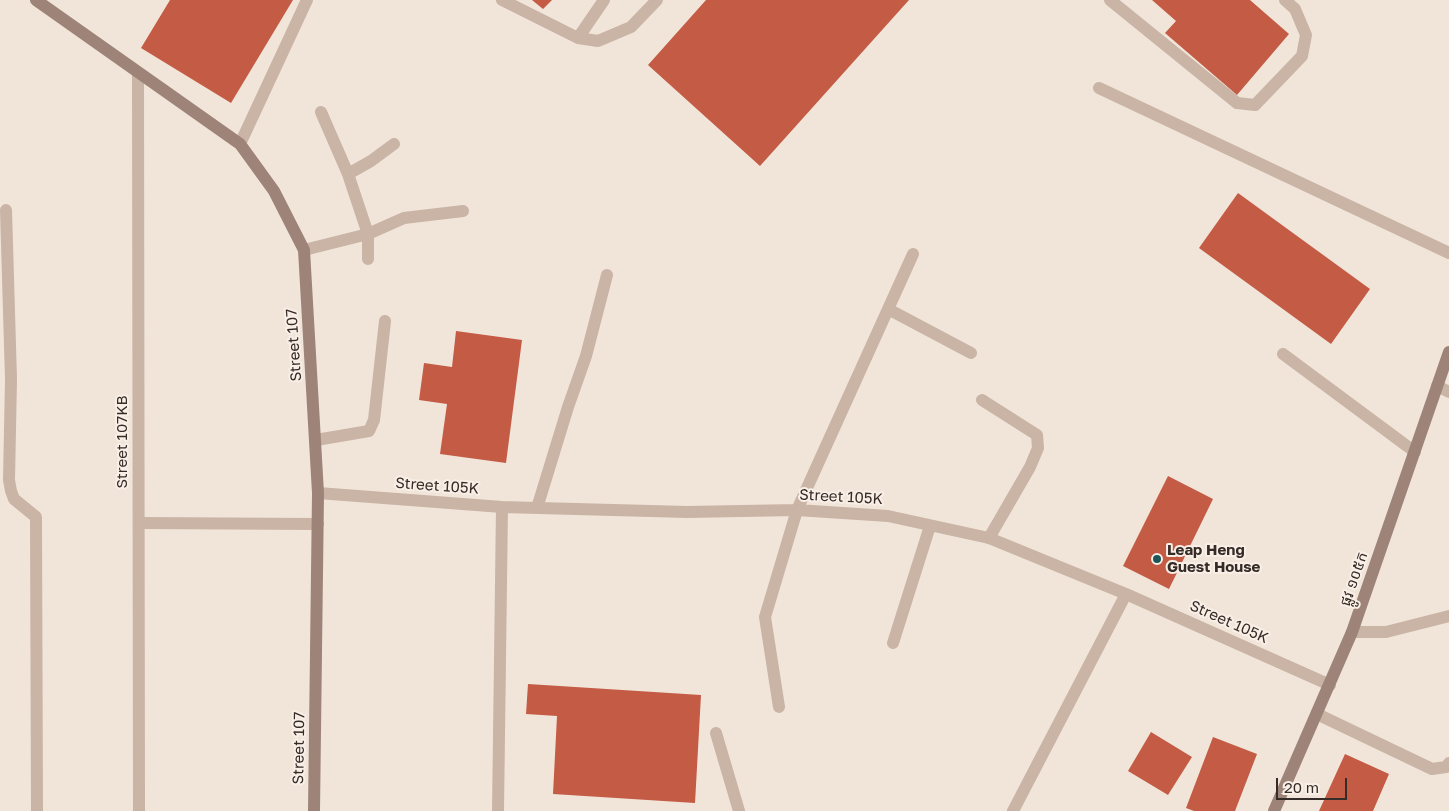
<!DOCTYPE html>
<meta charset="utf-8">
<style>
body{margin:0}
#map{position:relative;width:1449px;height:811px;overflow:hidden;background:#f1e5da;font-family:"Golos Text",sans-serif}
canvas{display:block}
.scale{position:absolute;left:1276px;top:778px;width:71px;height:22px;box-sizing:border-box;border:2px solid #352b27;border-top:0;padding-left:6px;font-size:15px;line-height:18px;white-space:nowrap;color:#352b27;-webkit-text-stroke:4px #f9efe7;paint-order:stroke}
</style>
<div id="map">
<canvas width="1449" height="811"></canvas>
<div class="scale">20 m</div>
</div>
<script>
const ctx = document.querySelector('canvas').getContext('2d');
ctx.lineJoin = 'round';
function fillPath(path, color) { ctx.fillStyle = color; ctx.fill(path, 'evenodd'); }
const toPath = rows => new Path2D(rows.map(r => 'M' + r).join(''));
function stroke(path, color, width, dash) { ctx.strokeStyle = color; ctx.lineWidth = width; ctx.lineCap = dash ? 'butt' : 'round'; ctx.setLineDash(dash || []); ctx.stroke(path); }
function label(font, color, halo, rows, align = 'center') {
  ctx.font = font + ' "Golos Text","Noto Sans Khmer",sans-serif'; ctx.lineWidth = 4; ctx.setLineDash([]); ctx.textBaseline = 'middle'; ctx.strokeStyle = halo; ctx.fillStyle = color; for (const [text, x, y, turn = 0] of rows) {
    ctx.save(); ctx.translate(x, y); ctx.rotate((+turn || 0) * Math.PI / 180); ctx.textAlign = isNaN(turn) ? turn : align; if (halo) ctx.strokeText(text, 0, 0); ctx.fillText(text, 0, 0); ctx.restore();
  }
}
fillPath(toPath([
 [170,0,293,0,231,103,141,48],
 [532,0,552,0,543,9],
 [706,0,909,0,760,166,648,65],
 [1152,0,1250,0,1289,34,1237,95,1165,33,1176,21],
 [1238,193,1370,289,1331,344,1199,248],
 [456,331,522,340,506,463,440,454,447,404,419,400,424,363,452,367],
 [1168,476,1213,499,1169,589,1123,566],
 [528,684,701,695,695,803,553,794,557,716,526,714],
 [1151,732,1192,757,1168,795,1128,771],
 [1213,737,1257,754,1235,811,1194,811,1186,808],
 [1345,754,1389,774,1373,811,1319,811]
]), '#c45b45');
stroke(toPath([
 [502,0,578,38,598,41,631,27,657,0],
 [578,38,604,0],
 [1099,88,1449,253],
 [240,144,307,0],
 [348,174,371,161,394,144],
 [304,250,368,234,348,174,321,112],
 [368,259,368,234,404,218,463,211],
 [1283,354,1415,452],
 [1437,386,1449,392],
 [982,400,1037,435,1038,448,1030,467,989,538],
 [139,523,318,524],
 [779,707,765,617,797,510],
 [716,733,739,811]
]), '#c9b4a6', 12);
stroke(toPath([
 [1110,0,1237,103,1255,105,1302,56,1306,35,1295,9,1285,0],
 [138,73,139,811],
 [6,210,11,379,9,480,11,491,14,499,36,517,37,811],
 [888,309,971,353],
 [316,440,369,431,374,420,385,321],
 [318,493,502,507,687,512,797,510,888,516,989,538,1126,594,1330,685],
 [537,508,568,407,586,356,607,275],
 [797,510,913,254],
 [1352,632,1386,632,1449,616],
 [893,643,930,526],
 [1317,714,1432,769,1446,767,1449,763],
 [498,811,502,507],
 [1013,811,1126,594]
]), '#c9b4a6', 12);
stroke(toPath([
 [36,0,240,144,274,191,304,250,318,493,314,811],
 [1274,811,1352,632,1449,352]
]), '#9d8378', 12);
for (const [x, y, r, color] of [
 [1157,559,5,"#1d5656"]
]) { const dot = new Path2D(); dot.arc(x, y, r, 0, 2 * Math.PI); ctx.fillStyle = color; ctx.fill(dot); stroke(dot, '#f9efe7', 2); }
label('15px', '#352b27', '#f9efe7', [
 ["Street 107",294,345,-94],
 ["Street 107KB",122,442,-90],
 ["Street 105K",437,486,4],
 ["Street 105K",841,497,3],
 ["ផ្លូវ ១០៥ក",1354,579,-71],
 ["Street 105K",1229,622,24],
 ["Street 107",299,748,-89]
]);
label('bold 15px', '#352b27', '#f9efe7', [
 ["Leap Heng",1167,550],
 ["Guest House",1167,567]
], 'left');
</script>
